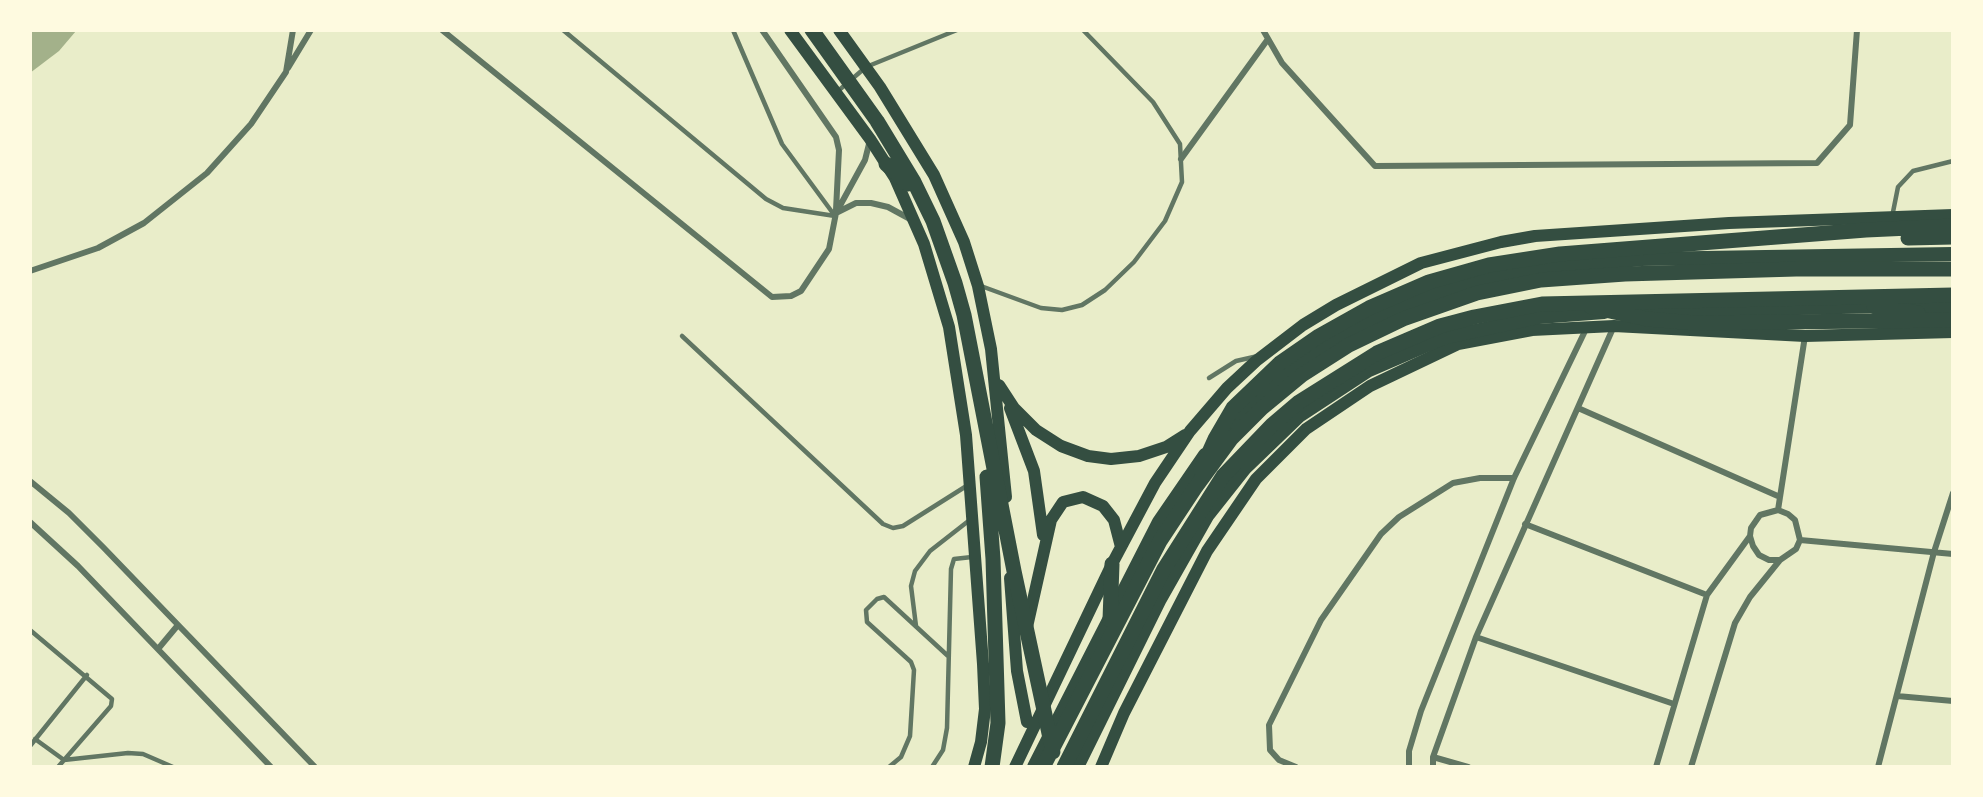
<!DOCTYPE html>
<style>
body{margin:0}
#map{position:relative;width:1983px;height:797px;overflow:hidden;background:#e9edc9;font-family:Barlow,sans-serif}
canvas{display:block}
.frame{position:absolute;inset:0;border:32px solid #fefae0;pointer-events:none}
</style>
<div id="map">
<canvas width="1983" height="797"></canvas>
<div class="frame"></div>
</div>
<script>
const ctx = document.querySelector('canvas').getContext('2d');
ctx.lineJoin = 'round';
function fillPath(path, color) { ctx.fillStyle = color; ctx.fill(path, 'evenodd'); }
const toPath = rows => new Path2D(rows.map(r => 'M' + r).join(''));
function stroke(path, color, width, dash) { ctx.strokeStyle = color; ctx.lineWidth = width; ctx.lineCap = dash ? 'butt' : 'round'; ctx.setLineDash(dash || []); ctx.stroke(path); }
fillPath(toPath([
 [30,30,76,30,76,31,59,51,30,73]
]), '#a3b18a');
stroke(toPath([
 [563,30,766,199,783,208,835,216,782,144,733,30],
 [838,91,866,67,957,30],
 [1892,217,1898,187,1913,171,1953,161],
 [981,286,1041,308,1062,310,1082,305,1105,290,1134,262,1165,221,1182,182,1180,144,1153,102,1083,30],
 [682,336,883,524,893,528,903,526,968,485],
 [1209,378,1236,361,1258,356],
 [916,626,911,586,915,571,930,551,971,519],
 [30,630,112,699,111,706,58,767],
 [35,739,64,760,128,753,143,754,173,767],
 [30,746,87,675],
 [889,767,901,757,910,736,914,670,911,662,867,622,866,610,877,599,884,597,948,656],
 [932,767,943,750,947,728,951,569,954,559,972,557]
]), '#617663', 4.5);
stroke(toPath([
 [442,30,772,297,791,296,801,291,829,249,836,213,865,160,870,140],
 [762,30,836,137,839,150,836,210],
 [1263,30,1282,63,1375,166,1817,163,1850,125,1857,30],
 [288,68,311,30],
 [1181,159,1268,39],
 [836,213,856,203,871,203,888,207,910,219],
 [30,271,98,248,144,223,207,173,251,124,286,72,293,30],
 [1578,408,1780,497],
 [30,481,69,513,103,547,315,767],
 [1778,510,1805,336],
 [30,522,78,566,271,767],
 [1525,524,1707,595],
 [1750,536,1753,546,1759,555,1769,560,1780,560],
 [1800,540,1953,554],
 [1476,637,1674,704],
 [158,649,178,625],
 [1897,696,1953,701],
 [1433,757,1468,767],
 [1296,767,1279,760,1270,750,1269,725,1321,620,1381,534,1399,517,1453,483,1480,478,1514,478],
 [1409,767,1409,751,1421,711,1514,478,1587,327],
 [1433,767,1433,757,1476,637,1614,326],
 [1656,767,1707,595,1750,536,1751,528,1760,515,1778,510,1788,514,1795,520,1800,540,1796,549,1780,560,1750,597,1735,623,1691,767],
 [1878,767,1934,552,1953,493]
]), '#617663', 6);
stroke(toPath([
 [790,30,870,139,895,178,924,244,949,327,966,435,983,664,985,709,981,742,974,767],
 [839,30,880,87,934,175,964,242,978,286,991,349,1006,497],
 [999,385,1014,408,1036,430,1061,446,1088,456,1111,459,1139,456,1166,447,1185,435],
 [1010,408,1034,471,1043,535],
 [1010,578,1017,671,1027,722],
 [1027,627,1051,520,1063,502,1083,497,1103,506,1114,520,1121,547],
 [1015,767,1112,564,1155,483,1190,431,1227,388,1256,361,1303,325,1336,305,1421,263,1501,242,1535,236,1729,223,1953,215],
 [1101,767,1124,713,1207,551,1256,479,1306,429,1370,386,1458,344,1532,330,1614,326,1805,336,1953,332]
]), '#344e41', 12);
stroke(toPath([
 [1903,306,1953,307],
 [1630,312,1883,306],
 [1218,441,1252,405,1303,361,1350,331,1409,303,1471,283,1525,271,1641,259,1953,254],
 [1034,767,1159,522,1205,455],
 [1077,767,1160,599,1207,516,1245,468,1299,416,1369,370,1443,338,1539,317,1604,312]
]), '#344e41', 14);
stroke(toPath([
 [812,30,877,121,914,182,933,221,955,283,964,315,1014,571,1053,752],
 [886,164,908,184],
 [1908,238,1953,237],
 [1874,306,1918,313],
 [1591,307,1647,319,1695,323,1953,320],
 [1201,470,1215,439,1233,408,1280,363,1319,336,1369,308,1429,282,1489,265,1560,254,1866,230,1953,226],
 [987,477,993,559,998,723,992,767],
 [1110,620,1112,564],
 [1043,767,1160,541,1195,488,1231,439,1262,408,1302,375,1349,345,1403,319,1477,293,1541,280,1625,274,1796,269,1953,269],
 [1064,767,1164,569,1223,476,1272,425,1299,402,1377,353,1440,326,1474,317,1542,304,1953,295]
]), '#344e41', 15);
</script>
